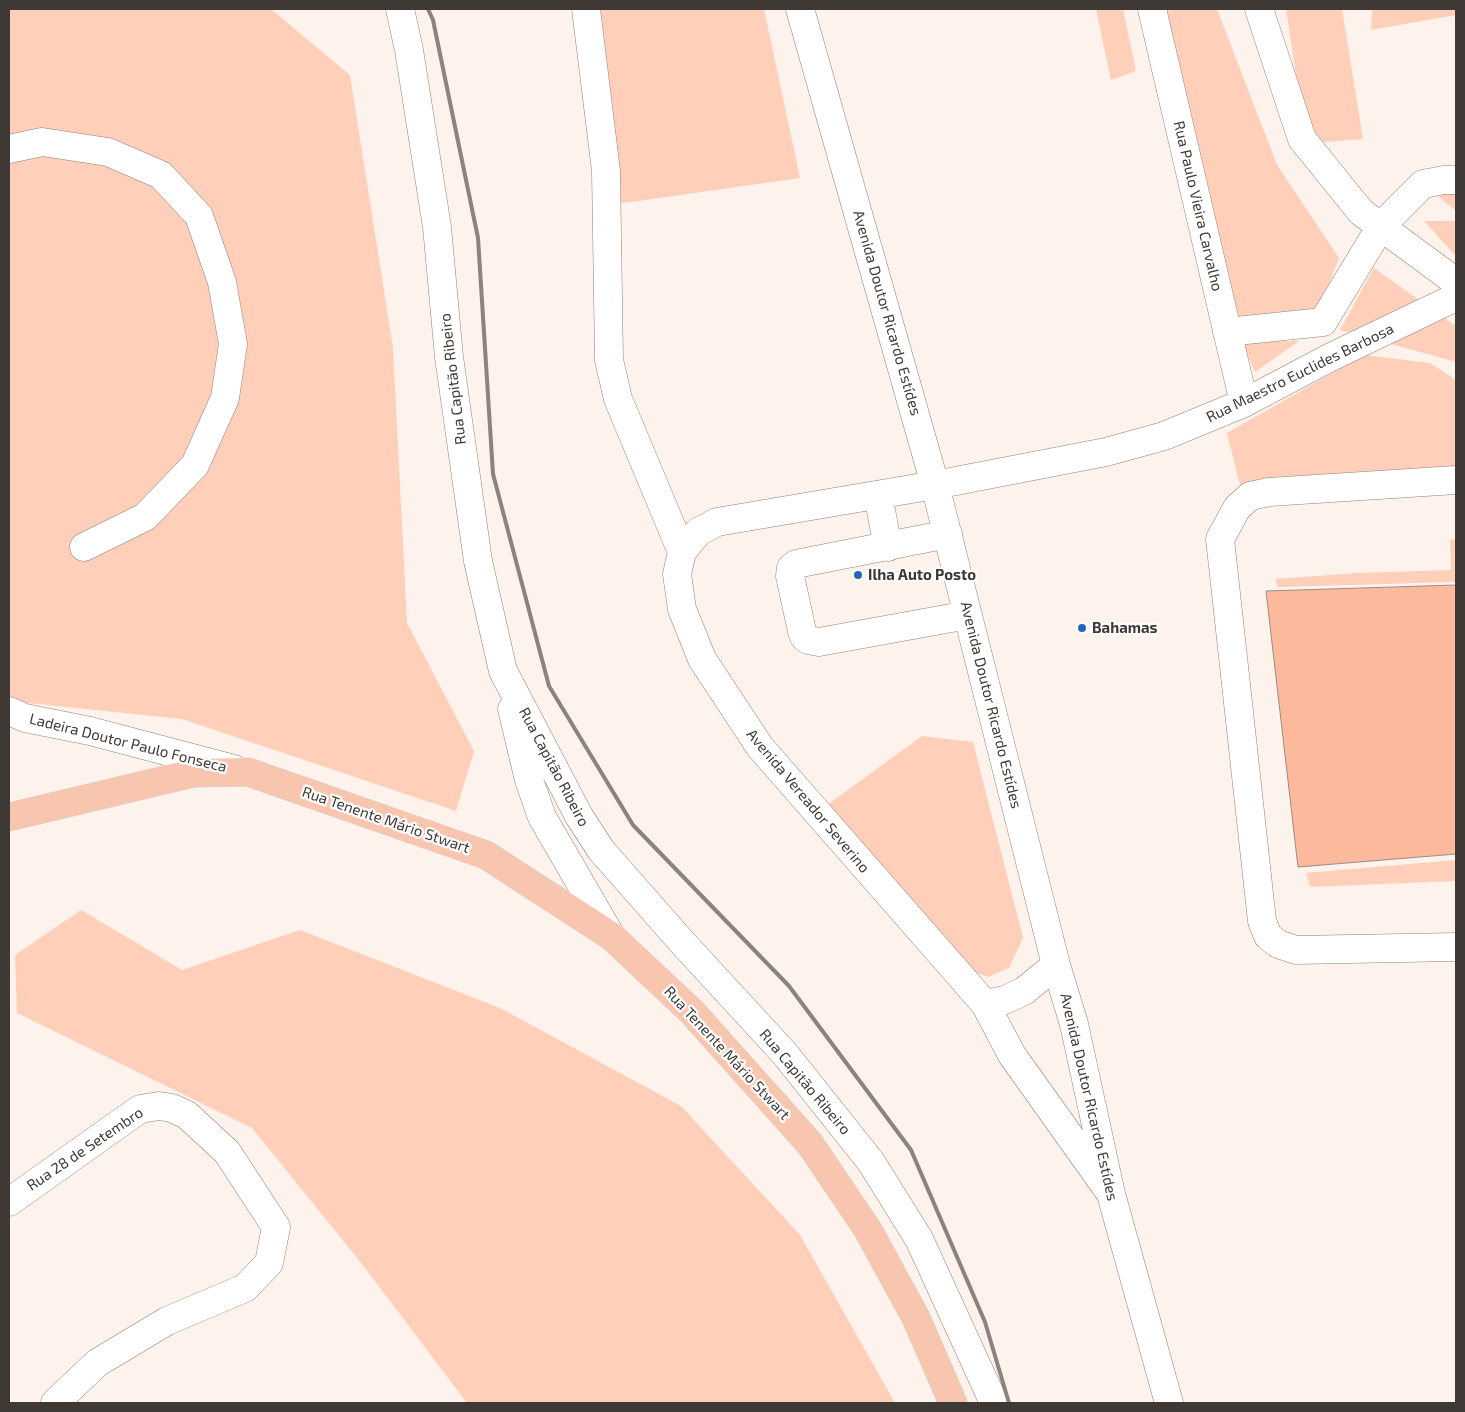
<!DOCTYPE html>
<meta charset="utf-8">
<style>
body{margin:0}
#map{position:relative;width:1465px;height:1412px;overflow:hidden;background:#fef2ec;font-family:"Exo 2",sans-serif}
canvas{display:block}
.frame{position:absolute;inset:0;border:10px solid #3f3936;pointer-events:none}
</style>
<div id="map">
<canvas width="1465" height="1412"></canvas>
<div class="frame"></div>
</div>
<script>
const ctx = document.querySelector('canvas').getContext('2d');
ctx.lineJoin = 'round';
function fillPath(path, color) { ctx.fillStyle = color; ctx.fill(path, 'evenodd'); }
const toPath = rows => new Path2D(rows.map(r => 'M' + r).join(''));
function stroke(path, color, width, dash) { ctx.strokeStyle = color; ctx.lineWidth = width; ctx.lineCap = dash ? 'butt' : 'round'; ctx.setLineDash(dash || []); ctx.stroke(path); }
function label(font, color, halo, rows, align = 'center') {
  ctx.font = font + ' "Exo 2",sans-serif'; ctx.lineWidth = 4.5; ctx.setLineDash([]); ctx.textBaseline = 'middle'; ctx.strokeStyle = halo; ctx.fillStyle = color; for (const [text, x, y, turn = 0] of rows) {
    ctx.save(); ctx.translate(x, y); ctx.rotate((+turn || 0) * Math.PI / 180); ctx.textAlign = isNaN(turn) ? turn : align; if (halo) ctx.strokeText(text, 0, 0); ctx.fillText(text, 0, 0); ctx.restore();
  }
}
fillPath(toPath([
 [9,9,271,9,350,75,393,348,407,623,474,751,456,811,182,719,9,701],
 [594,9,764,9,800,178,617,204],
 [1096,9,1123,9,1136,71,1111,80],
 [1162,9,1217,9,1277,165,1339,258,1320,308,1239,320],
 [1286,9,1342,9,1363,139,1312,143,1304,128],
 [1372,9,1456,9,1456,15,1371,30],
 [1456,188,1456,211,1434,193],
 [1424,221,1456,221,1456,256],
 [1374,268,1456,326,1456,362,1340,330],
 [1299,341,1255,372,1242,342],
 [1364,355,1430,363,1456,380,1456,473,1241,489,1227,433],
 [1456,539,1456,582,1278,587,1275,579,1358,573,1451,570,1450,540],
 [922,736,973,742,1023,938,1009,968,988,977,952,964,823,808],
 [1456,860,1456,883,1455,881,1310,887,1306,873],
 [81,910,182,970,300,930,500,1008,681,1106,800,1235,895,1403,467,1403,362,1264,252,1128,17,1013,15,955]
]), '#ffcfba');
const building = toPath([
 [1456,585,1456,854,1298,867,1266,591,1456,585]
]);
fillPath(building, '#fdb99c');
stroke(building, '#9a8c86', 1);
const minor = toPath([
 [400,9,409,50,437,227,449,357,478,561,503,671,579,816,601,850,681,941,785,1054,871,1162,919,1239,994,1403],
 [586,9,606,171,609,360,618,399,682,552],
 [800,9,935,485,1056,965,1074,1024,1111,1194,1169,1403],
 [1152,9,1244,403],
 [1259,9,1302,139,1361,212,1456,282],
 [9,149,42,142,108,152,161,175,199,216,222,282,233,344,225,398,195,465,145,517,84,547],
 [1227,332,1323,322,1381,226,1423,184,1444,180,1456,180],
 [1456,480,1269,492,1250,496,1237,508,1220,539,1262,921,1268,936,1278,944,1296,950,1456,947],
 [878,495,888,547],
 [948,534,796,564,791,568,790,576,802,631,804,637,808,640,819,642,968,615],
 [512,709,529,780,542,817,611,936],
 [9,711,25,718,90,731,234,769],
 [985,1004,1005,1000,1024,991,1056,965],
 [1111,1194,1012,1055,985,1004,760,747,702,659,682,609,677,574,682,552,698,532,717,522,935,485,1106,452,1164,436,1244,403,1329,358,1456,297],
 [9,1202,140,1109,159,1106,172,1108,187,1115,227,1152,276,1227,269,1263,245,1288,167,1321,97,1363,55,1403]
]);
const major = toPath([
 [9,817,194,773,248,772,486,855,611,936,692,1012,810,1144,868,1230,916,1318,953,1403]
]);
stroke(minor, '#8f817b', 29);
stroke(major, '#d5d3d3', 29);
stroke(minor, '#fff', 28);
stroke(major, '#f8c5af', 28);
stroke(toPath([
 [428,9,433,20,478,238,493,474,549,686,633,825,789,986,911,1150,985,1322,1009,1403]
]), '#8c837f', 4);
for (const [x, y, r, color] of [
 [858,575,5,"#2068b7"],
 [1082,628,5,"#2068b7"]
]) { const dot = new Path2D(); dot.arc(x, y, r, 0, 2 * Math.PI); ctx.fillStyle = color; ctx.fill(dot); stroke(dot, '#fff', 2); }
label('15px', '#3f3936', '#fff', [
 ["Rua Paulo Vieira Carvalho",1198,206,77],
 ["Avenida Doutor Ricardo Estídes",887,313,74],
 ["Rua Maestro Euclides Barbosa",1300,373,-26],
 ["Rua Capitão Ribeiro",453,379,-97],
 ["Avenida Doutor Ricardo Estídes",991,705,76],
 ["Ladeira Doutor Paulo Fonseca",128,743,14],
 ["Rua Capitão Ribeiro",554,767,62],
 ["Avenida Vereador Severino",808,801,50],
 ["Rua Tenente Mário Stwart",386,820,19],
 ["Rua Tenente Mário Stwart",727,1053,47],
 ["Rua Capitão Ribeiro",805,1082,50],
 ["Avenida Doutor Ricardo Estídes",1089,1097,77],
 ["Rua 28 de Setembro",85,1149,-34]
]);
label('bold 15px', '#3f3936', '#fff', [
 ["Ilha Auto Posto",868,575],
 ["Bahamas",1092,628]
], 'left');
</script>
